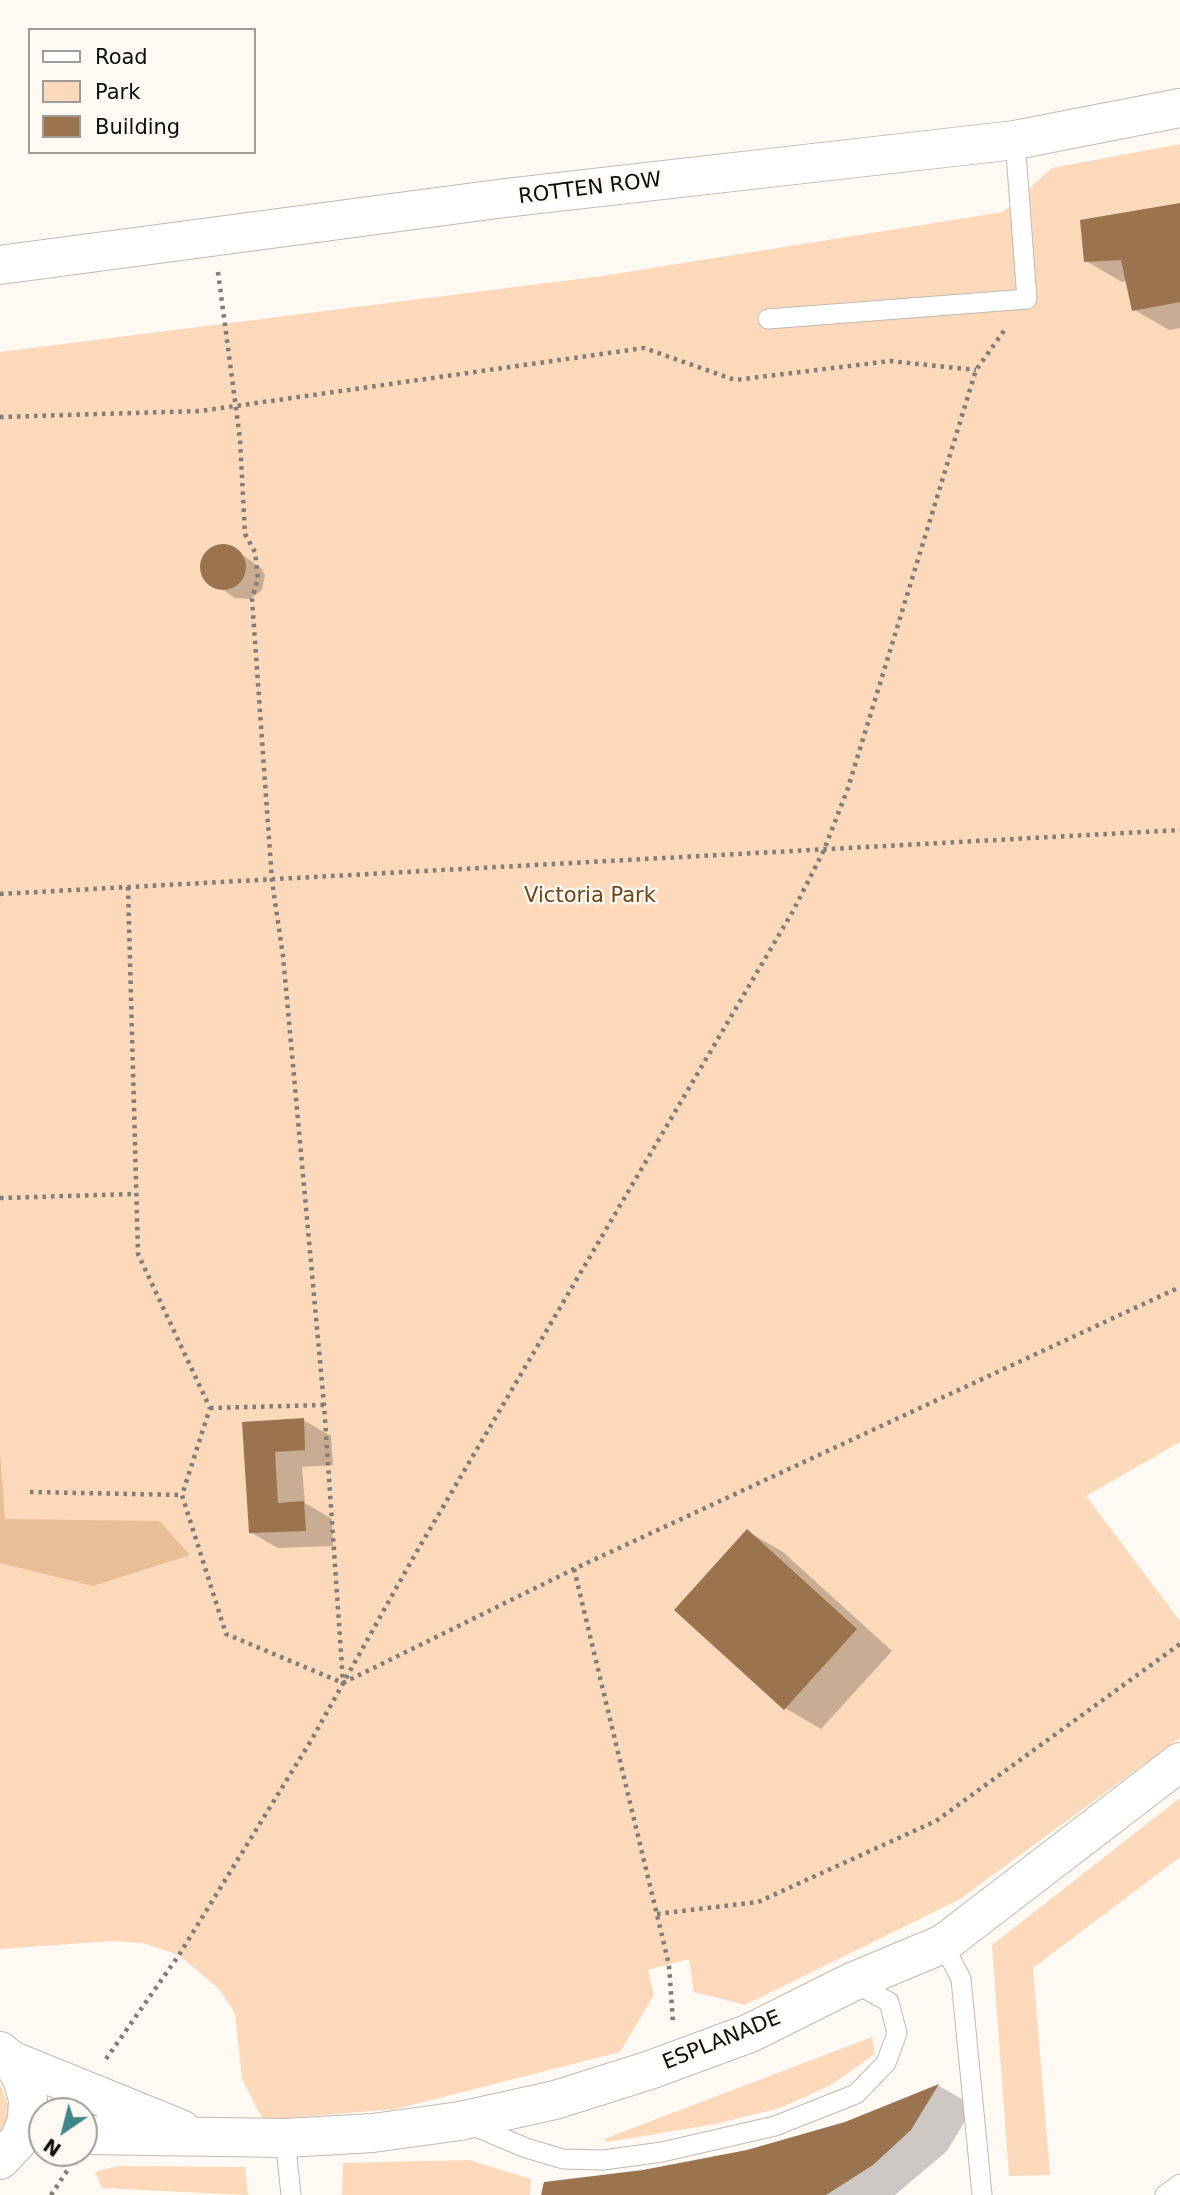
<!DOCTYPE html>
<style>
body{margin:0}
#map{position:relative;width:1180px;height:2195px;overflow:hidden;background:#fff9f4;font-family:"DejaVu Sans",sans-serif}
canvas{display:block}
.legend{position:absolute;left:28px;top:28px;width:228px;height:126px;box-sizing:border-box;background:#fff9f4;border:2px solid #9f9b96;margin:0;padding:9px 12px;list-style:none;font-size:21px;color:#0f0d0a}
.legend li{display:flex;align-items:center;gap:14px;height:35px}
.legend b{width:35px;border:2px solid #9f9b96}
.north{position:absolute;left:28px;top:2097px;width:70px;height:70px;box-sizing:border-box;background:#fff9f4;border:2px solid #9f9b96;border-radius:50%;rotate:215deg;font-size:19px;font-weight:700;line-height:28px;text-align:center;color:#0f0d0a}
.north::after{content:'';display:block;margin:auto;width:24px;height:32px;background:#3e8689;clip-path:polygon(50% 0,100% 100%,50% 72%,0 100%)}
</style>
<div id="map">
<canvas width="1180" height="2195"></canvas>
<ul class="legend">
<li><b style="height:9px;background:#fff"></b>Road</li>
<li><b style="height:19px;background:#fbd9ba"></b>Park</li>
<li><b style="height:19px;background:#9a744f"></b>Building</li>
</ul>
<div class="north">N</div>
</div>
<script>
const ctx = document.querySelector('canvas').getContext('2d');
ctx.lineJoin = 'round';
function fillPath(path, color) { ctx.fillStyle = color; ctx.fill(path, 'evenodd'); }
const toPath = rows => new Path2D(rows.map(r => 'M' + r).join(''));
function stroke(path, color, width, dash) { ctx.strokeStyle = color; ctx.lineWidth = width; ctx.lineCap = dash ? 'butt' : 'round'; ctx.setLineDash(dash || []); ctx.stroke(path); }
function label(font, color, halo, rows, align = 'center') {
  ctx.font = font + ' "DejaVu Sans",sans-serif'; ctx.lineWidth = 5; ctx.setLineDash([]); ctx.textBaseline = 'middle'; ctx.strokeStyle = halo; ctx.fillStyle = color; for (const [text, x, y, turn = 0] of rows) {
    ctx.save(); ctx.translate(x, y); ctx.rotate((+turn || 0) * Math.PI / 180); ctx.textAlign = isNaN(turn) ? turn : align; if (halo) ctx.strokeText(text, 0, 0); ctx.fillText(text, 0, 0); ctx.restore();
  }
}
fillPath(toPath([
 [1180,144,1180,1442,1086,1496,1180,1621,1180,1738,960,1899,745,2005,694,1992,689,1959,648,1970,654,1995,620,2052,396,2109,263,2120,242,2079,235,2013,219,1989,179,1955,143,1943,112,1941,0,1949,0,352,602,276,1003,212,1052,168],
 [1180,1798,1180,1857,1033,1968,1050,2175,1009,2176,992,1945],
 [872,2037,875,2054,831,2085,780,2108,715,2124,608,2142,604,2139],
 [0,2083,8,2105,7,2119,0,2133],
 [469,2160,531,2179,530,2195,342,2195,343,2163],
 [117,2166,245,2167,248,2195,102,2188,95,2172]
]), '#fbd9ba');
fillPath(toPath([
 [0,1453,5,1519,159,1521,190,1555,93,1586,0,1563]
]), '#e7be96');
fillPath(toPath([
 [1180,205,1180,328,1169,330,1133,309,1127,281,1122,282,1086,261],
 [216,547,232,547,262,569,265,575,262,590,250,599,235,598,205,577,203,562],
 [303,1420,331,1436,333,1465,302,1467,305,1503,332,1519,333,1546,278,1548,250,1532,244,1424],
 [747,1531,783,1552,892,1651,821,1729,785,1708],
 [939,2086,974,2106,947,2151,895,2195,542,2195,748,2152,846,2124]
]), '#0003');
fillPath(toPath([
 [1180,203,1180,302,1132,311,1121,260,1084,262,1080,220],
 '200 567a23 23 0 1 1 46 0a23 23 0 1 1-46 0Z',
 [304,1418,305,1450,275,1452,278,1503,304,1501,306,1531,249,1533,242,1422],
 [747,1529,857,1629,784,1710,674,1610],
 [939,2084,911,2130,873,2165,826,2195,541,2195,544,2182,643,2170,747,2150,845,2122]
]), '#9a744f');
const service = toPath([
 [768,319,1027,299,1015,140],
 [943,1944,961,1979,982,2195],
 [469,2124,526,2148,563,2159,603,2160,662,2152,775,2126,856,2094,886,2063,897,2033,889,2002,853,1982],
 [285,2138,291,2195],
 [1165,2195,1180,2184]
]);
const minor = toPath([
 [11,2060,181,2129],
 [84,2135,285,2138,373,2133,460,2121,555,2100,650,2070,750,2033,852,1982,943,1944,1180,1762]
]);
const tertiary = toPath([
 [0,265,505,198,1015,140,1180,108],
 [0,2051,11,2060,22,2078,28,2099,27,2120,19,2140,0,2160]
]);
stroke(service, '#c2b9b1', 21);
stroke(minor, '#c2b9b1', 40);
stroke(tertiary, '#c2b9b1', 40);
stroke(toPath([
 [218,272,240,439,245,534,255,552,258,578,252,599,272,881,283,956,324,1405,343,1682],
 [0,417,200,411,644,348,735,380,890,361,976,370],
 [128,887,138,1254,210,1408,182,1495,226,1634,343,1683,574,1569,1180,1287],
 [0,894,1180,830],
 [0,1198,134,1194],
 [210,1408,324,1405],
 [30,1492,182,1495],
 [574,1569,669,1965,673,2022],
 [657,1914,758,1902,936,1821,1180,1644],
 [106,2059,179,1955,312,1739,413,1558,793,911,824,850,848,788,976,370,1006,328],
 [51,2195,69,2168]
]), '#807c78', 4.5, [3.5, 5]);
stroke(service, '#fff', 19);
stroke(minor, '#fff', 38);
stroke(tertiary, '#fff', 38);
label('21px', '#0f0d0a', '#fff9f4', [
 ["ROTTEN ROW",590,189,-7],
 ["ESPLANADE",722,2041,-22]
]);
label('21px', '#6e4619', '#fff9f4', [
 ["Victoria Park",590,897]
]);
</script>
